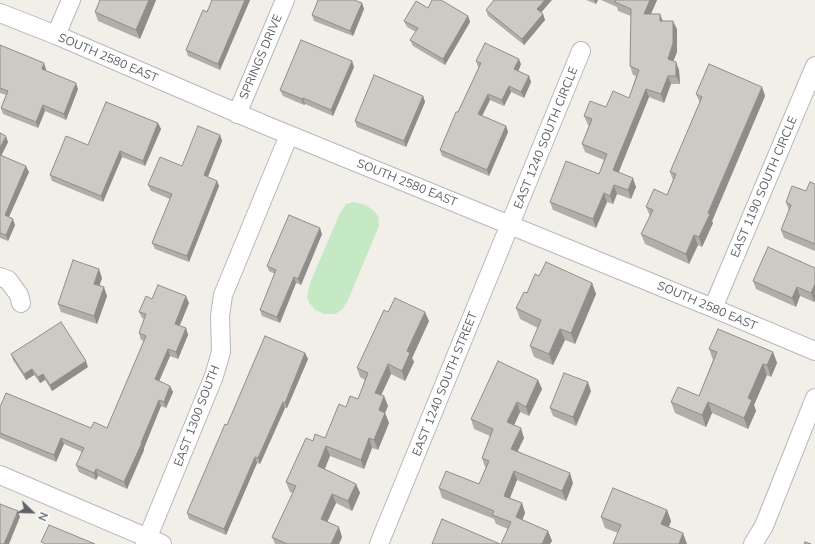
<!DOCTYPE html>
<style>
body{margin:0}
#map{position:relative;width:815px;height:544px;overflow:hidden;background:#f1efe8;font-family:Mulish,sans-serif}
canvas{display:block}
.north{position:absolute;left:12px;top:492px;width:40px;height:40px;-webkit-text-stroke:3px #fff;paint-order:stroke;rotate:113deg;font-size:11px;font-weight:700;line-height:16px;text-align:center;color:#5f6368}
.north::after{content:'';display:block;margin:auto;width:14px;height:18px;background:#5f6368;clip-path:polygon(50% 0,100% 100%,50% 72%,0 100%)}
</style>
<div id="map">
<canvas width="815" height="544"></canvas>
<div class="north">N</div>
</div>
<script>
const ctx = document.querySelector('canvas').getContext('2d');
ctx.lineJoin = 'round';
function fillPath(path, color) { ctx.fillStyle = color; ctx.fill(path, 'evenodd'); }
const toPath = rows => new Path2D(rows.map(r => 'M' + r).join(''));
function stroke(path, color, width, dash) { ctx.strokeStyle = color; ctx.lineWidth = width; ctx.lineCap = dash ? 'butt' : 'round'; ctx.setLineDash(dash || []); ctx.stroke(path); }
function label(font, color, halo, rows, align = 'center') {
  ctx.font = font + ' Mulish,sans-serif'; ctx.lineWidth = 3; ctx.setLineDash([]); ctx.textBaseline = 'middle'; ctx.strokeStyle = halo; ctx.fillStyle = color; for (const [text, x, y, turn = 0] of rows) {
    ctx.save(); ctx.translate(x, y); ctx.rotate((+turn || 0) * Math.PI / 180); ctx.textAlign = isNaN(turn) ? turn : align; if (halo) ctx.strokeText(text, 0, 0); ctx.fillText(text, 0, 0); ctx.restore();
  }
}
fillPath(toPath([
 [354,202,366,205,374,211,378,216,379,226,348,300,342,310,335,314,325,314,315,310,309,302,307,297,310,283,340,213,346,204]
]), '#c5e8c5');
const street = toPath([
 [0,13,56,35,265,125,713,308,815,351],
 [56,35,71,0],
 [237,114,285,0],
 [0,277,8,280,19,295,21,303],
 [713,308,815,66],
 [0,475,162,544],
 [145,544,214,376,221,352,220,316,223,295,289,135],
 [379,544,581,51],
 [753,544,764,526,815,398]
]);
stroke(street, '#b5b8bc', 20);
stroke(street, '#fff', 18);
fillPath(toPath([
 [100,0,156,0,140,39,98,21,95,12],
 [212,0,250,0,220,70,188,56,186,50,207,12],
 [586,0,598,0,596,4],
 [601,0,657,0,651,14,660,14,663,21,677,29,677,52,673,61,679,70,680,84,671,84,664,103,649,97,618,173,636,187,631,199,617,194,613,204,607,202,596,228,553,210,550,202,599,174,604,160,585,152,582,144,589,125,588,125,584,116,629,98,636,76,633,75,630,66,631,16,618,11,617,7],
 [362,3,364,9,353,36,314,21,312,15],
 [428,8,468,16,470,22,445,65,413,46,410,40,416,32,407,27,404,21],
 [486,10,541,13,543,14,545,20,524,45,488,16],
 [0,45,46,69,45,71,78,89,66,120,45,111,38,128,3,114,1,108,6,95,0,93],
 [352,61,354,67,333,116,305,104,304,105,283,96,280,90],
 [476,61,521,64,518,71,529,76,531,82,524,98,511,92,504,106,490,100,482,116,506,126,508,132,489,176,442,156,440,150,458,112,479,67,478,67],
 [762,87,765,96,712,221,713,223,702,247,698,245,689,264,645,244,641,234,650,216,646,207,667,195,673,180,670,172,700,103,696,94],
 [423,96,425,102,406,147,357,127,355,121],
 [158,123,161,129,145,166,122,157,103,202,52,181,50,175,88,145],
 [0,133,8,142,1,156,29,172,9,217,15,225,8,241,0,238],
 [220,135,222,141,208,177,217,181,219,186,189,262,155,249,152,243,170,199,151,191,148,185,182,166],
 [815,184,815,251,784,238,781,230,789,211,786,202,806,191],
 [322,234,301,285,296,283,280,323,262,316,260,310,275,274,269,271,267,266],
 [815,268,815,300,814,302,800,296,796,307,756,289,753,281],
 [539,276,592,283,596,294,575,344,565,340,553,365,534,357,530,346,538,328,520,319,516,308],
 [102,278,99,286,107,296,97,324,61,312,58,304],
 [152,299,189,303,179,326,186,328,188,335,178,359,170,356,159,381,170,386,173,392,166,408,161,406,144,448,144,450,127,489,98,476,96,480,79,472,76,465,82,452,64,444,56,462,0,438,0,407,91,428,107,428,144,341,141,340,139,333,144,319,142,318,139,312],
 [388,312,429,321,412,358,414,362,405,381,391,374,381,395,384,396,388,406,385,413,389,423,378,450,372,448,364,469,330,456,324,469,356,484,360,493,352,511,336,503,327,522,342,537,339,544,275,544,272,537,293,493,290,492,286,482,313,441,325,438,346,407,358,399,365,380,360,377,357,368],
 [709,349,773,352,777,363,771,377,767,375,754,405,756,411,748,429,712,413,706,427,675,413,671,402,699,396,713,360],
 [305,353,308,359,287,408,285,408,260,464,257,463,226,535,189,519,187,513,227,425],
 [11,354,88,367,52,391,45,380,40,383,34,375,26,380,13,360],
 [538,380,542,389,529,416,520,412,514,425,524,438,518,451,573,483,566,501,517,480,510,498,522,503,525,513,522,520,548,531,552,541,550,544,501,544,508,529,496,524,494,519,442,498,439,488,479,484,486,467,485,467,482,458,490,436,474,429,471,419],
 [591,391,576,426,553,416,550,408],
 [667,510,671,521,669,527,687,544,613,544,618,533,605,528,601,517]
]), '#afaea9');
fillPath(toPath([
 [149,0,156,0,140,39,136,30],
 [245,0,250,0,220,70,218,64],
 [545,0,552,0,539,15,537,9],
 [594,0,598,0,596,4],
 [650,0,657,0,647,23,644,14],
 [362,3,364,9,353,36,350,31],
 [543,14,545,20,524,45,522,39],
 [660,14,663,23,660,21],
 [468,16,470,22,445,65,443,59],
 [673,21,677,29,677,52,671,67,668,59],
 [519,59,521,64,517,75,514,69],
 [352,61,354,67,333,116,331,110],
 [676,62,679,70,680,84,676,76],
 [44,63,46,69,44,75,42,69],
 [529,76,531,82,524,98,521,92],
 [668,76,671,84,664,103,661,94],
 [76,83,78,89,66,120,64,114],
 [509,86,511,92,504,106,502,100],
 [762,87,765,96,712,221,713,223,702,247,699,237,708,213],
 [646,89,649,97,616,179,613,170],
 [488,94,490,100,480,120,478,114],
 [423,96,425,102,406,147,404,141],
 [303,98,305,104,304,105,302,99],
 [43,105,45,111,38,128,36,122],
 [158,123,161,129,145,166,143,161],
 [506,126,508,132,489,176,487,170],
 [220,135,222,141,206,181,204,175],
 [6,136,8,142,0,158,0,148],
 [120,151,122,157,103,202,101,196],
 [26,166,29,172,7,221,5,215],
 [633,178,636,187,631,199,628,190],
 [217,181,219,186,189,262,187,256],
 [614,185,617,194,613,204,610,196],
 [604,193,607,202,596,228,593,219],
 [13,219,15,225,8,241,6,235],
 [320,228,322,234,301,285,298,279],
 [694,235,698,245,689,264,686,254],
 [99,269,102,278,97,293,94,284],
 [294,277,296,283,280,323,277,317],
 [592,283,596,294,575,344,571,333],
 [815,284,815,300,814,302,811,293],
 [104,287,107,296,97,324,94,316],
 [797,287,800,296,796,307,792,298],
 [186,296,189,303,178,330,175,324],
 [425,312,429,321,412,358,414,362,405,381,402,371,407,351],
 [186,328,188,335,178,359,176,352],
 [560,329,565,340,553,365,549,354],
 [168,349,170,356,157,386,155,379],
 [773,352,777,363,771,377,767,365],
 [305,353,308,359,287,408,285,403],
 [86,361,88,367,52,391,50,385],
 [388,364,391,374,378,402,375,393],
 [763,364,767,375,754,405,756,411,748,429,744,418,748,398],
 [32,369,34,375,26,380,24,374],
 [43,374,45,380,40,383,38,377],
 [538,380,542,389,529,416,526,407],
 [588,382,591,391,576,426,573,417],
 [170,386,173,392,166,408,164,402],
 [384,396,388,406,382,420,379,410],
 [159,400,161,406,144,448,144,450,127,489,124,482],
 [283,402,285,408,260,464,258,458],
 [517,402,520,412,511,432,507,422],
 [708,402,712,413,706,427,702,415],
 [385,413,389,423,378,450,374,440],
 [521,428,524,438,514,458,511,449],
 [61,438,64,444,56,462,54,455],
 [369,438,372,448,364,469,361,460],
 [326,446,330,456,322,476,318,466],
 [255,457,257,463,226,535,224,529],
 [96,469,98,476,96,480,94,473],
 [514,471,517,480,507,505,504,496],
 [570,473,573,483,566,501,562,491],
 [356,484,360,493,352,511,348,501],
 [332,494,336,503,324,529,321,519],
 [522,503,525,513,520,526,516,517],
 [667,510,671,521,665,535,661,524],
 [18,511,20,517,9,544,4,544],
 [339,527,342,537,339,544,331,544],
 [548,531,552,541,550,544,542,544],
 [683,533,687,544,679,544]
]), '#8f8d8a');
const building = toPath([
 [100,0,149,0,136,30,95,12,100,0],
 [212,0,245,0,218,64,186,50,203,10,207,12,212,0],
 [318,0,354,0,362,3,350,31,312,15,318,0],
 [432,0,441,0,468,16,443,59,410,40,418,28,404,21,416,1,428,8,432,0],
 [494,0,545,0,537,9,543,14,522,39,486,10,494,0],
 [616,0,650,0,644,14,660,14,660,21,673,21,673,43,668,59,676,62,676,76,668,76,661,94,646,89,613,170,633,178,628,190,614,185,610,196,604,193,593,219,550,202,566,161,599,174,607,154,582,144,592,119,584,116,590,101,606,107,613,91,629,98,639,70,630,66,631,9,615,2,616,0],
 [301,40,352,61,331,110,303,98,302,99,280,90,301,40],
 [485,43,519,59,514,69,529,76,521,92,509,86,502,100,488,94,478,114,506,126,487,170,440,150,456,112,458,112,481,63,476,61,485,43],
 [0,45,44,63,42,69,76,83,64,114,43,105,36,122,1,108,8,91,0,88,0,45],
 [709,64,762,87,708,213,710,214,699,237,694,235,686,254,641,234,653,210,646,207,654,189,667,195,676,174,670,172,702,97,696,94,709,64],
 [374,75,423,96,404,141,355,121,374,75],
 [106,102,158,123,143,161,120,151,101,196,50,175,66,136,88,145,106,102],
 [198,126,220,135,204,175,217,181,187,256,152,243,172,194,148,185,160,157,182,166,198,126],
 [0,133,6,136,0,148,0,133],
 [0,155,26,166,5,215,13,219,6,235,0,233,0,155],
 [810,182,815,184,815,244,781,230,791,205,786,202,792,186,806,191,810,182],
 [289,215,320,228,298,279,294,277,277,317,260,310,276,270,267,266,289,215],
 [768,247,815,268,815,284,811,293,797,287,792,298,753,281,768,247],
 [73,260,99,269,94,284,104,287,94,316,58,304,73,260],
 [546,262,592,283,571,333,560,329,549,354,530,346,541,320,516,308,524,292,527,293,535,274,539,276,546,262],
 [158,285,186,296,175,324,186,328,176,352,168,349,155,379,170,386,164,402,159,400,141,443,142,443,124,482,96,469,94,473,76,465,84,448,61,438,54,455,0,433,0,407,6,393,91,428,94,422,107,428,146,336,139,333,146,314,139,312,146,296,152,299,158,285],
 [395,298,425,312,407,351,410,353,402,371,388,364,375,393,384,396,379,410,385,413,374,440,369,438,361,460,326,446,318,466,356,484,348,501,332,494,321,519,339,527,331,544,287,544,272,537,296,486,286,482,306,438,313,441,315,434,325,438,339,404,346,407,350,396,358,399,368,373,357,368,384,310,388,312,395,298],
 [61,322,86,361,50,385,43,374,38,377,32,369,24,374,11,354,61,322],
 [718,329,773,352,767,365,763,364,748,398,752,400,744,418,708,402,702,415,671,402,678,387,699,396,717,352,709,349,718,329],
 [265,336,305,353,285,403,283,402,258,458,255,457,224,529,187,513,225,424,227,425,265,336],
 [498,361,538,380,526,407,517,402,507,422,521,428,511,449,570,473,562,491,514,471,504,496,522,503,516,517,548,531,542,544,501,544,511,522,492,515,494,511,439,488,446,471,479,484,489,461,482,458,493,429,471,419,498,361],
 [564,373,588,382,573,417,550,408,564,373],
 [613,488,667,510,661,524,683,533,679,544,613,544,621,525,601,517,613,488],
 [0,504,18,511,4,544,0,544,0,504],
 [442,519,500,544,432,544,442,519],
 [49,525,95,544,46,544,41,542,49,525],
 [805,542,811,544,804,544,805,542]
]);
fillPath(building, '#cccac5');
stroke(building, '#8f8d8a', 1);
label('12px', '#5f6368', '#fff', [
 ["SPRINGS DRIVE",261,57,-67],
 ["SOUTH 2580 EAST",108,58,23],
 ["EAST 1240 SOUTH CIRCLE",546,138,-68],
 ["SOUTH 2580 EAST",407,183,22],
 ["EAST 1190 SOUTH CIRCLE",764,187,-67],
 ["SOUTH 2580 EAST",707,306,23],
 ["EAST 1240 SOUTH STREET",445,384,-68],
 ["EAST 1300 SOUTH",197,416,-69]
]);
</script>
